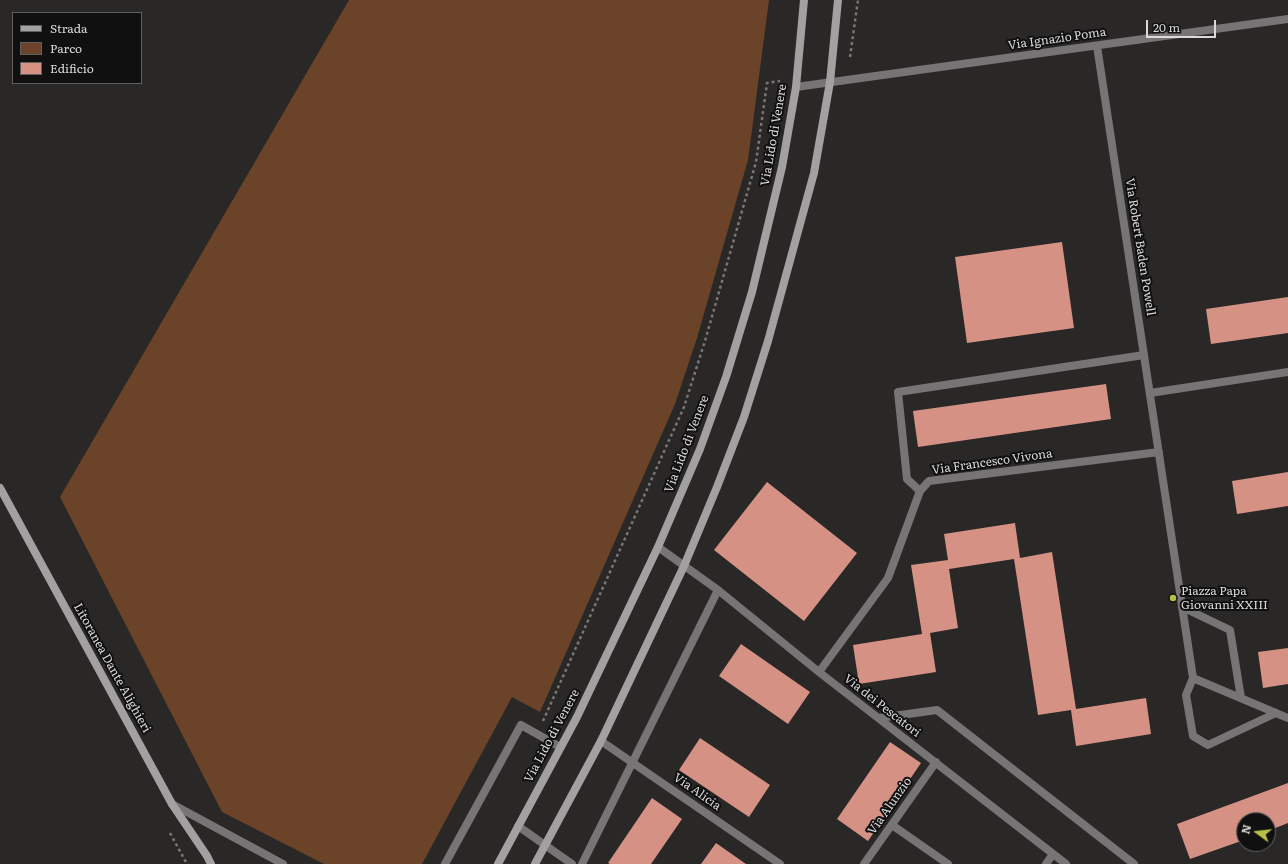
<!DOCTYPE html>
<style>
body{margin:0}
#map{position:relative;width:1288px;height:864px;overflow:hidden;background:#2a2727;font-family:Literata,serif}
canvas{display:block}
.legend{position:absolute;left:12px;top:12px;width:130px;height:72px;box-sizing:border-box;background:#111010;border:1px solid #616060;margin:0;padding:5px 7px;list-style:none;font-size:12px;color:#dad8d8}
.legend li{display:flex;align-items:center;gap:8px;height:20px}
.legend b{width:20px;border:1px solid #616060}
.north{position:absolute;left:1236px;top:812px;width:40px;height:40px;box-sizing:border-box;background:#111010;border:1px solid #616060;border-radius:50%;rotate:285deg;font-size:11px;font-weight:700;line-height:16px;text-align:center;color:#dad8d8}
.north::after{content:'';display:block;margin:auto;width:14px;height:18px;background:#b8c147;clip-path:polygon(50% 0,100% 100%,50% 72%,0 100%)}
.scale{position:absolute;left:1146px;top:20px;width:70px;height:18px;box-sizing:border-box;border:2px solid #dad8d8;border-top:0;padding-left:5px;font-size:12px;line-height:14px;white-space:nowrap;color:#dad8d8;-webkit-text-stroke:3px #111010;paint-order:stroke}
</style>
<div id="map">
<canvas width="1288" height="864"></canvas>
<ul class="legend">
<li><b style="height:5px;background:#a2a0a0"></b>Strada</li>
<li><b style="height:11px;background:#6b4329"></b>Parco</li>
<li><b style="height:11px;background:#d59284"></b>Edificio</li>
</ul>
<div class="north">N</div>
<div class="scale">20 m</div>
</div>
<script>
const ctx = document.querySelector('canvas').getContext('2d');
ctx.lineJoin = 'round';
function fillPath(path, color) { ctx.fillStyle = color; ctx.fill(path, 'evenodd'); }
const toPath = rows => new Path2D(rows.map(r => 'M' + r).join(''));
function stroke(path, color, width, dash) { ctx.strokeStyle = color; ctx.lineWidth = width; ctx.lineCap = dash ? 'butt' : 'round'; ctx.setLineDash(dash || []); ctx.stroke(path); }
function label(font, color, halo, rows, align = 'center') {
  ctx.font = font + ' Literata,serif'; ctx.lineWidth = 4; ctx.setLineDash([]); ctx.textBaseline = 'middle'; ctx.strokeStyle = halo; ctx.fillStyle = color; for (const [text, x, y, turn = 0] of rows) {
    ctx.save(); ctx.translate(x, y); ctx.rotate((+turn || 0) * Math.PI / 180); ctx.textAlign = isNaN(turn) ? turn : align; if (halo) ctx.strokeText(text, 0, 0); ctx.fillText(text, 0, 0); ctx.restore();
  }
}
fillPath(toPath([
 [349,0,769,0,748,160,697,338,675,404,540,712,512,697,422,864,324,864,222,812,60,497]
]), '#6b4329');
fillPath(toPath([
 [1062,242,1074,328,967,343,955,257],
 [1288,297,1288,333,1211,344,1206,309],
 [1106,384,1111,419,918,447,913,411],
 [1288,472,1288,506,1237,514,1232,481],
 [767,482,857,553,804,621,714,550],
 [1015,523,1020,558,1052,552,1076,709,1146,698,1151,734,1076,746,1071,710,1038,715,1014,559,949,569,958,628,930,633,936,672,859,684,853,645,922,634,911,565,948,560,944,534],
 [741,644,810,692,788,724,719,676],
 [1288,648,1288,684,1263,688,1258,652],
 [700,738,770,785,749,817,679,770],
 [890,742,921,763,868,841,837,819],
 [1288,783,1288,823,1268,831,1268,820,1244,820,1244,840,1190,859,1177,824],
 [652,798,682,819,651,864,610,864,608,863],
 [716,843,746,864,701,864]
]), '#d59284');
stroke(toPath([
 [850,57,858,0],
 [543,721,684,407,705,341,756,162,767,83,780,81],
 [170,833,187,864]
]), '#797676', 2.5, [3, 3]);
stroke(toPath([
 [920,491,907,479,898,392,1144,355],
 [172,804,283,864],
 [892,825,948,864],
 [445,864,521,725,560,747],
 [582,864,718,590]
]), '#767475', 8);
stroke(toPath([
 [1097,46,1193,678,1288,718],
 [796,87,1288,19],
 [1150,393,1288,372],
 [658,547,718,590,819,672,1066,864],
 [1182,607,1230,630,1241,698],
 [819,672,888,578,920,491,929,481,1159,452],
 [1193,678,1186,695,1193,736,1208,745,1276,713],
 [879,718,937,710,1134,864],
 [601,741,780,864],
 [518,826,572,864],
 [864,864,936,762],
 [1046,864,1053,854]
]), '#767475', 8);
stroke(toPath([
 [0,488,172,804,207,856,211,864],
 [498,864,577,717,658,547,700,449,726,377,752,292,782,167,796,87,804,0],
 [535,864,601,741,684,566,717,487,744,417,768,341,814,173,830,82,838,0]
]), '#a2a0a0', 8);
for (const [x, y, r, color] of [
 [1173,598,4,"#b8c147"]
]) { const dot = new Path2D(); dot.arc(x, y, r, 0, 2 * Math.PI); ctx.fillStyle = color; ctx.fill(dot); stroke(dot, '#111010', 1.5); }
label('12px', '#dad8d8', '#111010', [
 ["Via Ignazio Poma",1057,39,-8],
 ["Via Lido di Venere",774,135,-80],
 ["Via Robert Baden Powell",1140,247,81],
 ["Via Lido di Venere",687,444,-69],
 ["Via Francesco Vivona",992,462,-8],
 ["Litoranea Dante Alighieri",112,668,61],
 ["Via dei Pescatori",882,706,38],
 ["Via Lido di Venere",552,736,-62],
 ["Via Alicia",697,792,35],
 ["Via Alunzio",890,806,-55]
]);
label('12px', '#dad8d8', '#111010', [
 ["Piazza Papa",1181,591],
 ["Giovanni XXIII",1181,605]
], 'left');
</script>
